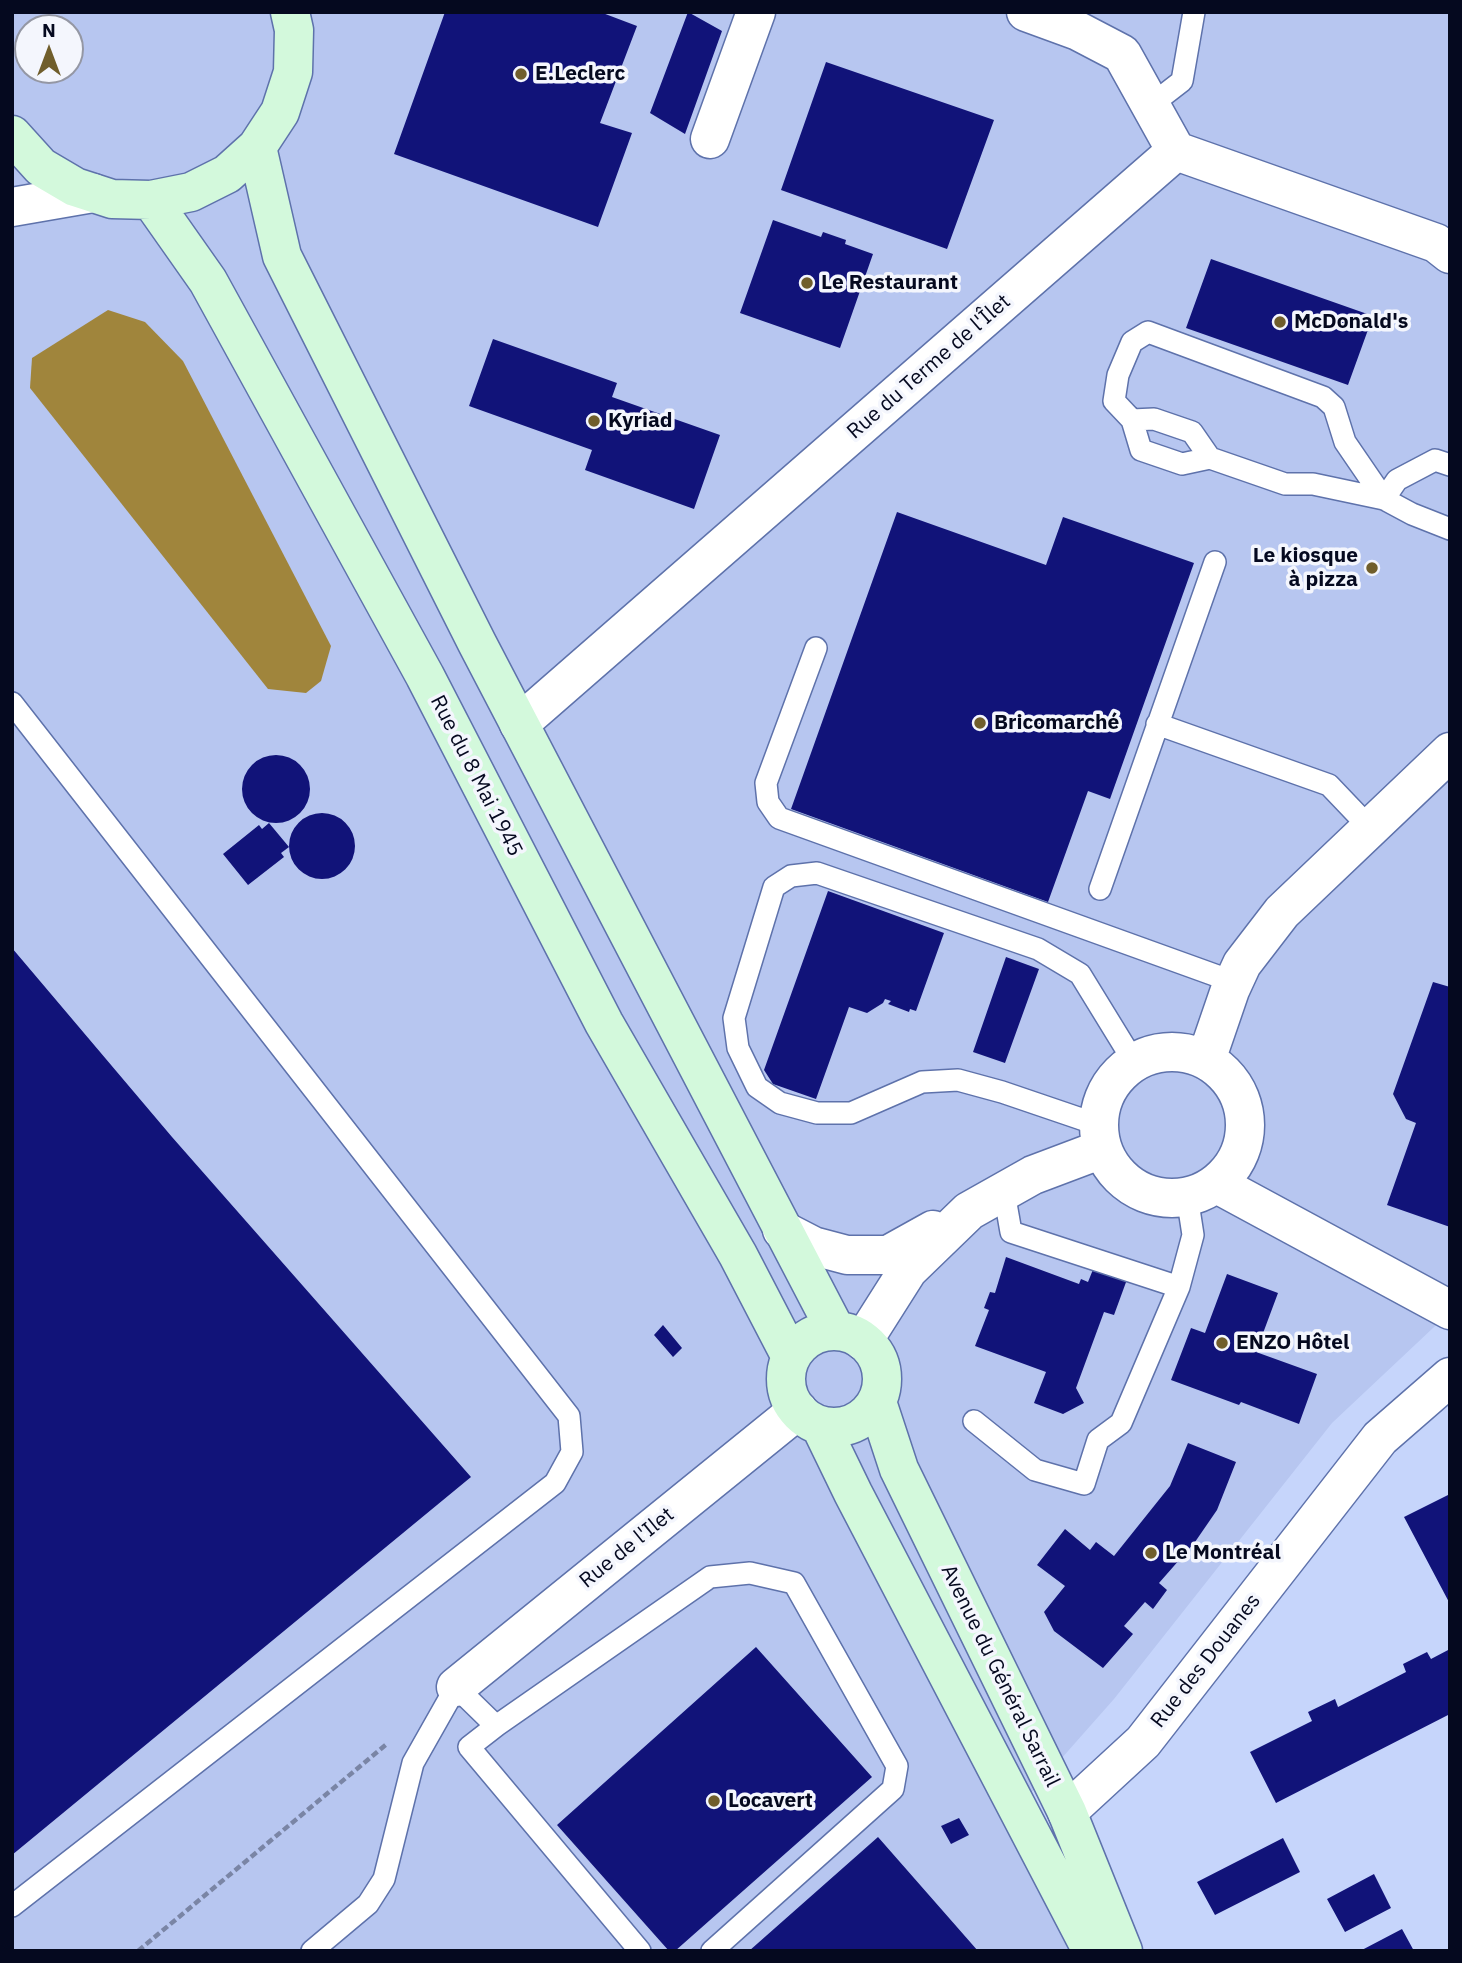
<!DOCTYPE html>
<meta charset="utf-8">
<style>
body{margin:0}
#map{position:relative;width:1462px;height:1963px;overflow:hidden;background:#c6d5fb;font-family:"IBM Plex Sans",sans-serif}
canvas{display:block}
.frame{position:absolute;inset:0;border:14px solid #05091f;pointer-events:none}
.north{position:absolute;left:14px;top:14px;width:70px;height:70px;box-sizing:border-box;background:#f4f6fd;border:2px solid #9497a4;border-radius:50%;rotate:0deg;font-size:19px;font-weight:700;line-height:28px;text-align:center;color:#05091f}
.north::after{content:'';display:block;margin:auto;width:24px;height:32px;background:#705e2c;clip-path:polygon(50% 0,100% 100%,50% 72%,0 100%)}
</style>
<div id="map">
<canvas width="1462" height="1963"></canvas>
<div class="frame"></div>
<div class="north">N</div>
</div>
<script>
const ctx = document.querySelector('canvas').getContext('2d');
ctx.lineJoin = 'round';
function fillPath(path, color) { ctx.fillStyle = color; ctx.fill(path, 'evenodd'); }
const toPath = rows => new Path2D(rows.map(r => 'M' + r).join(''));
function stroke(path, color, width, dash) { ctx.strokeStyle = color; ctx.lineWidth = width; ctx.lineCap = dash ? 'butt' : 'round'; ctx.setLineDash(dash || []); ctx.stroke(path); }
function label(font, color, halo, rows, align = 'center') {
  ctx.font = font + ' "IBM Plex Sans",sans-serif'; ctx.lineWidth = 7; ctx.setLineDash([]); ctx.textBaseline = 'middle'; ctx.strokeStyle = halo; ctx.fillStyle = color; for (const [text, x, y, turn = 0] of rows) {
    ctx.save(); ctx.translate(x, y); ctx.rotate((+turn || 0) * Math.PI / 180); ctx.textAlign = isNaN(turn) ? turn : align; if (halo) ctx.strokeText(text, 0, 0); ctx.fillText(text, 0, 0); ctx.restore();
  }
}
fillPath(toPath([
 [12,12,1450,12,1450,1312,1332,1423,1114,1699,1030,1794,1109,1951,12,1951],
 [28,28,70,28,70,70,28,70]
]), '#b7c6f0');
fillPath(toPath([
 [108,310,145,322,183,361,331,646,321,681,306,693,268,689,30,388,32,358]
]), '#a0853c');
fillPath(toPath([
 [445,12,600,12,637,26,600,123,632,133,598,227,394,154],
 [688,12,722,31,685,134,650,113],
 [826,62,994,120,947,249,781,190],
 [773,220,821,237,823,232,846,240,845,244,873,254,840,348,740,313],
 [1211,259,1373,316,1348,385,1186,328],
 [493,339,617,383,612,397,720,435,694,509,585,470,592,450,469,406],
 [897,512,1046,565,1063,517,1194,563,1110,799,1088,791,1048,902,791,809],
 '242 789a34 34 0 1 1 68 0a34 34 0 1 1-68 0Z',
 '289 846a33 33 0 1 1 66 0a33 33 0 1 1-66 0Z',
 [269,823,289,847,281,853,284,857,248,885,223,854,259,825,262,829],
 [828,891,944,933,916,1011,910,1009,909,1012,888,1004,891,1001,885,999,883,1003,867,1013,849,1007,816,1099,773,1084,764,1070],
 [12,948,172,1137,471,1477,12,1855],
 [1006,957,1039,969,1005,1063,973,1052],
 [1433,982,1450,987,1450,1227,1387,1205,1416,1123,1406,1119,1393,1094],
 [1006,1257,1079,1284,1081,1279,1088,1282,1096,1262,1129,1274,1114,1315,1104,1312,1076,1388,1084,1403,1063,1414,1034,1403,1046,1372,975,1346,989,1310,984,1308,990,1292,995,1293],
 [1227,1274,1278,1293,1256,1352,1317,1374,1299,1424,1241,1402,1239,1405,1171,1380,1191,1328,1205,1333],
 [663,1325,682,1348,673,1357,654,1335],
 [1188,1443,1236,1462,1217,1510,1195,1542,1159,1583,1167,1590,1153,1609,1145,1602,1124,1626,1133,1634,1103,1668,1054,1631,1044,1612,1065,1586,1037,1565,1065,1529,1090,1550,1096,1542,1114,1556,1170,1486],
 [1450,1494,1450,1604,1404,1517],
 [756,1647,872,1777,675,1951,669,1951,557,1825],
 [1450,1649,1450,1714,1276,1803,1250,1752,1312,1721,1308,1712,1335,1699,1338,1707,1406,1672,1403,1664,1427,1652,1431,1659],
 [959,1818,969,1835,951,1844,941,1826],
 [878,1837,978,1951,749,1951],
 [1283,1838,1300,1872,1215,1915,1197,1882],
 [1374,1874,1391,1908,1345,1932,1327,1899],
 [1402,1929,1414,1951,1360,1951]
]), '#111379');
const service = toPath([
 [1151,105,1182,81,1194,12],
 [1132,420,1141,450,1182,464,1210,458],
 [1384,499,1345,442,1334,407,1323,397,1148,332,1132,342,1118,375,1114,401,1132,420,1154,419,1192,432,1210,458,1285,484,1313,484,1384,499,1412,514,1450,529],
 [1384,499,1397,480,1435,460,1450,465],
 [816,648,766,783,768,802,779,818,1234,982],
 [12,703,569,1416,572,1452,555,1483,12,1906],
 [1157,724,1329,785,1370,828],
 [1100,889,1215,562],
 [1099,1125,1002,1092,958,1080,922,1082,851,1113,817,1113,780,1103,757,1087,738,1048,734,1018,774,887,791,876,817,873,1038,949,1080,974,1134,1062],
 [1004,1192,1011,1232,1179,1287,1193,1235,1187,1196],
 [974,1421,1035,1470,1084,1484,1098,1440,1121,1423,1179,1287],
 [496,1726,710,1577,750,1573,794,1583,897,1766,893,1789,712,1951],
 [312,1951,368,1904,384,1879,413,1763,456,1687,496,1726,469,1747,640,1951]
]);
const minor = toPath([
 [710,139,756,12],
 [1176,151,1436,243,1450,254],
 [12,207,93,193],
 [519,724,1176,151,1122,54,1078,31,1026,12],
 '1099 1125a73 73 0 1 1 146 0a73 73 0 1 1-146 0Z',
 [1206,1060,1230,990,1242,964,1282,912,1450,752],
 [1217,1184,1450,1310],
 [782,1230,813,1246,847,1255,888,1255,933,1230],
 [863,1341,908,1270,969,1211,1033,1175,1102,1149],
 [456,1687,798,1410],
 [1067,1812,1143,1742,1380,1438,1450,1377]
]);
const secondary = toPath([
 [12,135,41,167,75,187,112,199,151,200,191,192,227,174,257,147,280,112,293,72,294,30,290,12],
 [257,147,282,256,477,643,836,1331],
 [151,200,208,281,425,676,604,1023,738,1255,791,1357],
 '786 1379a48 48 0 1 1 96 0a48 48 0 1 1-96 0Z',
 [877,1402,899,1469,1067,1812,1123,1951],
 [820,1425,853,1493,1092,1951]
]);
stroke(service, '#5e72ab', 24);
stroke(minor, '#5e72ab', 41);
stroke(secondary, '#5e72ab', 41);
stroke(toPath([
 [138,1951,388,1743]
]), '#7a85a5', 4.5, [7, 3.5]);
stroke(service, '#fff', 21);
stroke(minor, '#fff', 38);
stroke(secondary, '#d3f9dc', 38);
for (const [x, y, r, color] of [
 [521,74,7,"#705e2c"],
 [807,283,7,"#705e2c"],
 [1280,322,7,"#705e2c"],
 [594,421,7,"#705e2c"],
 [1372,568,7,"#705e2c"],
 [980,723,7,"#705e2c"],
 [1222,1343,7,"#705e2c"],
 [1151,1553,7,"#705e2c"],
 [714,1801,7,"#705e2c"]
]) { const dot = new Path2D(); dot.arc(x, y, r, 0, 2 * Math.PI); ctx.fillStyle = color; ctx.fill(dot); stroke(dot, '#f4f6fd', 2.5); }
label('bold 21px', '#05091f', '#f4f6fd', [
 ["E.Leclerc",535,74],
 ["Le Restaurant",821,283],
 ["McDonald's",1294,322],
 ["Kyriad",608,421],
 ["Le kiosque",1358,556,"right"],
 ["à pizza",1358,580,"right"],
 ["Bricomarché",994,723],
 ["ENZO Hôtel",1236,1343],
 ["Le Montréal",1165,1553],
 ["Locavert",728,1801]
], 'left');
label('21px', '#05091f', '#f4f6fd', [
 ["Rue du Terme de l'Îlet",929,367,-41],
 ["Rue du 8 Mai 1945",476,776,63],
 ["Rue de l'Ilet",627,1548,-39],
 ["Rue des Douanes",1206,1661,-52],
 ["Avenue du Général Sarrail",1000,1676,64]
]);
</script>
